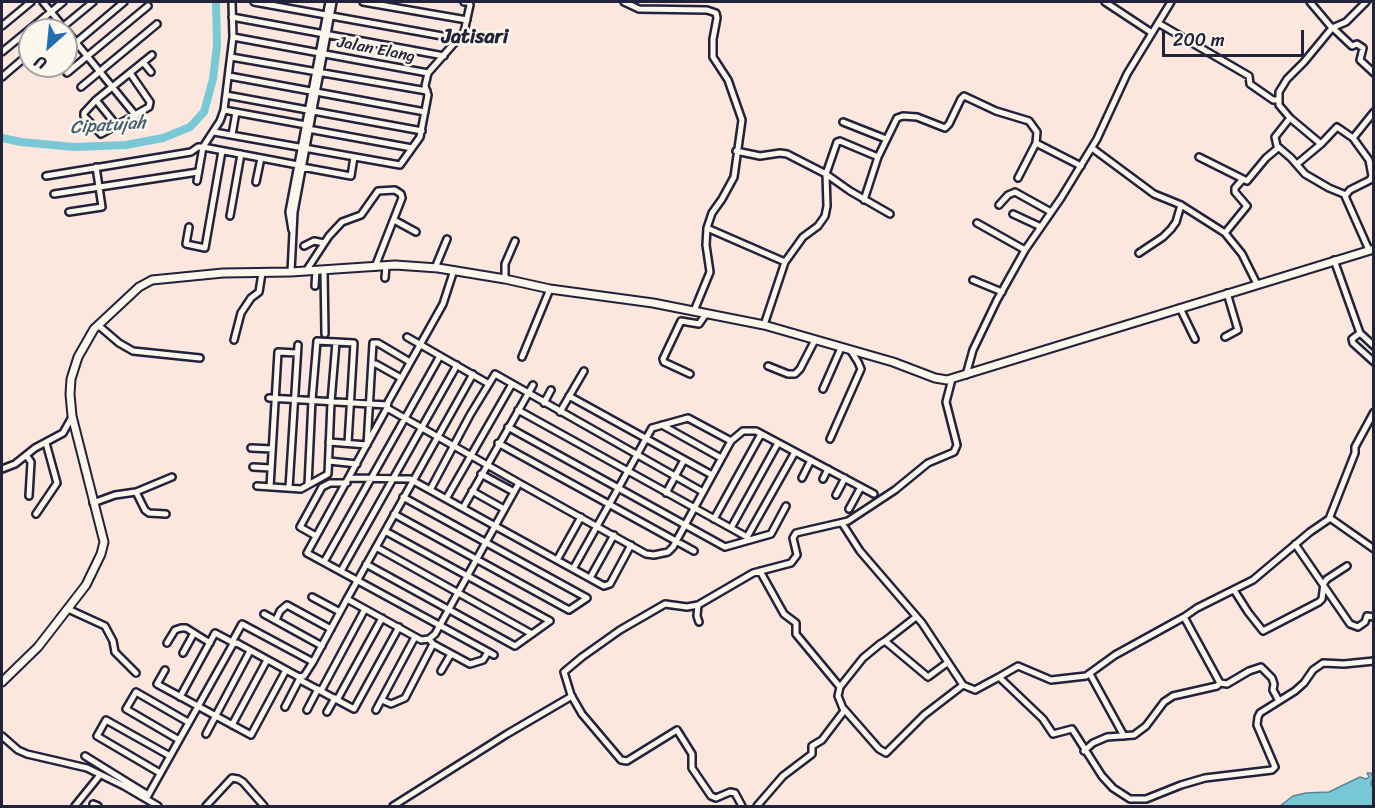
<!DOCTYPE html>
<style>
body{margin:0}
#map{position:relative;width:1375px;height:808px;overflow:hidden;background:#fce7de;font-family:Sriracha,sans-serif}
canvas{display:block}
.frame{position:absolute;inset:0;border:3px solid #22223b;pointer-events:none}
.north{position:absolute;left:18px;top:18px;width:60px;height:60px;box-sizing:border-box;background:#fbf7ec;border:2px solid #a4a2a5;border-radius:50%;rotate:207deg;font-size:16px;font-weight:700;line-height:24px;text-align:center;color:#22223b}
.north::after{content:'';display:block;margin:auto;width:21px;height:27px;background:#1f6fb2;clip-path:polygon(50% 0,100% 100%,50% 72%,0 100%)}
.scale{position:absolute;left:1162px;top:30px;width:142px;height:27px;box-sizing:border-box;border:3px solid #22223b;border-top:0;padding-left:8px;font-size:18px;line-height:21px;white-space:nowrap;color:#22223b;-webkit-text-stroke:4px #fbf7ec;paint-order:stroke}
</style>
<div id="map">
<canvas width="1375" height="808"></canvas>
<div class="frame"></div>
<div class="north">U</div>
<div class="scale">200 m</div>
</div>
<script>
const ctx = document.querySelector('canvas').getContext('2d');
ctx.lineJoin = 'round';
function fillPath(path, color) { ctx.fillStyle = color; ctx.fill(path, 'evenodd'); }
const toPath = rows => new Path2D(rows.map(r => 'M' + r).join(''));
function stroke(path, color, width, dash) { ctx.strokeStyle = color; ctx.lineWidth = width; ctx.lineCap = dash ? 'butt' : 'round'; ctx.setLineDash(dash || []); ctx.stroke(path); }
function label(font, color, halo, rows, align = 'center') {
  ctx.font = font + ' Sriracha,sans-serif'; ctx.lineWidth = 5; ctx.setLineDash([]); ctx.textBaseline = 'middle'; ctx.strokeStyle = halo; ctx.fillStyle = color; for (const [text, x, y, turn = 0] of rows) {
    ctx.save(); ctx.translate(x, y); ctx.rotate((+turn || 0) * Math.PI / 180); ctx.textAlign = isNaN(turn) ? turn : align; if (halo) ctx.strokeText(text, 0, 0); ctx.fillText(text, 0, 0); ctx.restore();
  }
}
const water = toPath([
 [1367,773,1371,773,1373,777,1371,784,1373,788,1373,806,1280,806,1293,796,1306,793,1329,792,1360,777,1366,779,1369,777,1367,773]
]);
fillPath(water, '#79c8d6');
stroke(water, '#568698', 1.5);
stroke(toPath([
 [2,138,21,142,74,147,126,145,163,138,190,127,204,112,213,79,217,46,216,2]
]), '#79c8d6', 8);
const minor = toPath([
 [43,2,136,116],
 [254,2,459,39],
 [363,2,467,20],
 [624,2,639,9,707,10,716,13,717,18,713,39,713,57,728,80,742,120,734,177,722,199,712,213,707,228,706,245,710,272,694,311],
 [1105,2,1152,33],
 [1310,2,1332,28],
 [232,17,444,56],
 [1158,23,1249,76,1250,84,1273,100,1279,100],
 [2,26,31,2],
 [1333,28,1352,46,1357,44,1363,48,1360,60,1374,73],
 [59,30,93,2],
 [233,37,428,73],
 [66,51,124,2],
 [2,52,63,2],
 [231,57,427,91],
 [143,62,151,72],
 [67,73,148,6],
 [229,76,425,112],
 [2,77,30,53],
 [81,87,157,24],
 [226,95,422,131],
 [96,100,84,113,84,116,101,134,149,107,150,102,130,73],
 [224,110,306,125],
 [1290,118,1321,144],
 [843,122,886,139],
 [117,126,96,100,152,55],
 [308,129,412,148],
 [214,132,400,165,420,137,428,95,425,86,428,73,464,32,470,5,469,2,464,2],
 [232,135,236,112],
 [1092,148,1154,194,1181,205,1225,233,1242,254,1257,284],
 [736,151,760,156,780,153,787,154,826,174,850,191,890,214],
 [1199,157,1243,179,1235,188,1235,192,1247,206,1225,233],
 [1297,164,1321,144,1337,127,1353,138],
 [302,167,351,176,354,157],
 [46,176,191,152,198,147,203,147,298,165],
 [1018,178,1036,143],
 [1243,179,1247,181,1266,158,1278,148],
 [197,181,203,147,220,121,224,110,233,37,232,2],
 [256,182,261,158],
 [54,194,198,172],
 [1346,195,1329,188,1305,174,1291,158,1277,146,1275,137,1290,118,1279,105,1279,92,1287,79,1304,62,1332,28,1346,22,1366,2],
 [864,200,878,157,897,118,903,116,917,117,945,128,949,124,961,99,964,96,996,111,1029,121,1037,132,1036,143,1081,166],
 [999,205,1008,195,1015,192,1051,212],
 [69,212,102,207,96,167],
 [1013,214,1041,227],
 [230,216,241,154],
 [394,220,416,232],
 [977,223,1025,250],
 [189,227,186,244,205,248,222,151],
 [707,228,785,262],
 [292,230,289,212,329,2],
 [304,246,314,241,324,243],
 [1369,250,1345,196,1350,190,1370,180,1372,176,1369,160,1353,138,1374,112],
 [1139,253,1163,237,1171,229,1176,222,1181,205],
 [1334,260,1360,333,1374,346],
 [435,268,447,239],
 [324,270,325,334],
 [306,271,329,236,342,222,361,215,378,191,395,190,401,194,402,198,375,267],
 [291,272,294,212,333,2],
 [385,278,386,266],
 [505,279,505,264,515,241],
 [973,280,1002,292],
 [315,286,316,270],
 [1180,308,1195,339],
 [98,325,119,343,133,351,200,358],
 [764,325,785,262,803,237,818,226,825,216,827,206,826,174,837,142,840,141,878,157],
 [1360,333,1352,339,1353,343,1374,362],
 [407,337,489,384],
 [1225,337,1238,330,1227,293],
 [234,340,241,313,251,298,259,292,262,273],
 [522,357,550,289],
 [372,364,376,364,401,378],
 [768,366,788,374,795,374,800,369,815,340],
 [690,374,664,362,663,359,681,321,699,324,706,314],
 [966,375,973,350,997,300,1025,250,1061,198,1097,139,1127,74,1171,2],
 [823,389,841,348],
 [569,396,712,475],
 [269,398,387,405],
 [544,403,551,390],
 [387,408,307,553,494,655],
 [518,410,747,537,795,452],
 [560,412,584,371],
 [662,425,721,458],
 [508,427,725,547,771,534,786,506],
 [830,439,861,369,858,362,851,351],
 [329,442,367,445,373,343,378,343,410,362],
 [498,443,694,551],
 [251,448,272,449],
 [26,455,31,462,29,496],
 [329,461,357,464],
 [253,467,271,468],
 [2,469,15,464,35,448,63,433,72,417],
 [481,474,514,492],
 [349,478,410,479,604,586,610,584,631,545],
 [802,478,811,460],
 [823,479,828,469],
 [519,483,646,554,654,555,668,552,673,547,731,441,743,431,756,431,874,494],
 [308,485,312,400,317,341,354,343,348,443],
 [257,486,301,489,328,474,331,402,336,342],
 [270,487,278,352,297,353],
 [289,488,298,345],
 [430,490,470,415,495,374,703,492],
 [472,491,504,509],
 [136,492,172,477],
 [666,493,684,460],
 [836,495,845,478],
 [446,499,512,384],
 [93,503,115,495,136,492,145,510,149,513,166,514],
 [463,508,533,385],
 [849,509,861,487],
 [36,514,57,483,46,443],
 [394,514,569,610,587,598,403,497],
 [1330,518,1374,549],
 [714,519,761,434],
 [842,523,860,551,922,623,963,685,975,690,999,677,1043,719,1053,734,1072,729,1102,776,1113,788,1130,799,1146,799,1181,785,1205,778,1272,770,1275,767,1257,725,1258,717,1260,713,1295,691,1304,683,1313,670,1323,663,1344,664,1374,661],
 [731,528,778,443],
 [316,536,300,527,322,487,330,483,347,483],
 [1295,544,1350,624,1358,627,1365,622,1367,616,1374,617],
 [376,547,532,634],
 [557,560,581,517],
 [324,562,440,356],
 [366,564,515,646,550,621,385,531],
 [573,569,652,428,688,418,731,441],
 [341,571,457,365],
 [760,571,784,614,796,623,796,634,840,687],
 [590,578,614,535],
 [1234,590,1248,612,1263,631,1319,602,1322,599,1324,583,1327,579,1347,566],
 [312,597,340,612],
 [347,599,473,374],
 [698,605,697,616,699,622],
 [68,609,105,626,113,641,115,652,136,673],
 [264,614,322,646],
 [276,620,280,611,287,605,331,629],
 [885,641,916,617],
 [167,643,175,630,181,628,186,628,210,643],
 [233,644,232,642,242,624,313,662],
 [433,644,470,664,483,660,488,652],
 [183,653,194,633],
 [165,670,157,684,251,735,286,670],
 [441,671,451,654],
 [1090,674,1124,736],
 [999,677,1018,666,1051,680,1086,676,1115,655,1184,617],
 [300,680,354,709,399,627],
 [1220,683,1227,684,1249,671,1261,667,1272,678,1274,684,1273,690,1279,701],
 [321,691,365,609],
 [180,697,215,633,232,642],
 [337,700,382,618],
 [382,700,391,704,405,698,433,644,429,639],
 [285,707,300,678],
 [844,709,879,749,886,753,924,715,963,685],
 [307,710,318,689],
 [376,710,415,637],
 [327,712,335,698],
 [232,725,267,660],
 [206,734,250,651],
 [2,736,18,750,27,754,87,768,124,786,158,806],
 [179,740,126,709,136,692,188,722],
 [1084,751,1093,743,1107,737,1134,735,1146,726,1164,702,1173,696,1217,686,1220,683,1184,617,1197,608,1253,580,1310,532,1329,519,1355,453,1355,447,1374,412],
 [85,756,148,795],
 [160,773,97,736,106,720,170,756],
 [146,799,233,644,237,643,299,677,304,676,313,662,347,599,421,640,429,639,435,634,519,483,387,408,388,402,443,304,454,270],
 [93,804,98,806],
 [75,806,100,775],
 [206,806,232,778,238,779,243,782,264,806],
 [393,806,507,734,572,696],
 [742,806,735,793,730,792,716,798,711,796,692,768,692,754,677,730,627,761,621,760,582,714,571,695,564,672,582,657,620,630,665,604,687,607,698,605,753,573,791,563,797,555,793,538,796,533,848,521,895,490,928,463,954,452,957,445,946,402,952,379],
 [757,806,783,776,812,754,812,746,822,740,844,711,838,696,840,687,863,658,880,644,885,641,928,677,947,663]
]);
const tertiary = toPath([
 [2,682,38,647,86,585,101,554,104,542,72,416,70,394,71,379,78,357,94,329,139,287,152,280,223,273,291,272,395,265,438,268,505,279,550,289,653,303,764,325,893,362,935,378,947,380,1374,249]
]);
stroke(minor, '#22223b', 10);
stroke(tertiary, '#22223b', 11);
stroke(minor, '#fbf7ec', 5);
stroke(tertiary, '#fbf7ec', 7);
label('16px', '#22223b', '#fbf7ec', [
 ["Jalan Elang",376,50,11]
]);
label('italic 18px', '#405c71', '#fbf7ec', [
 ["Cipatujah",108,126,-4]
]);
label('bold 20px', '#22223b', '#fbf7ec', [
 ["Jatisari",475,38]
]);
</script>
